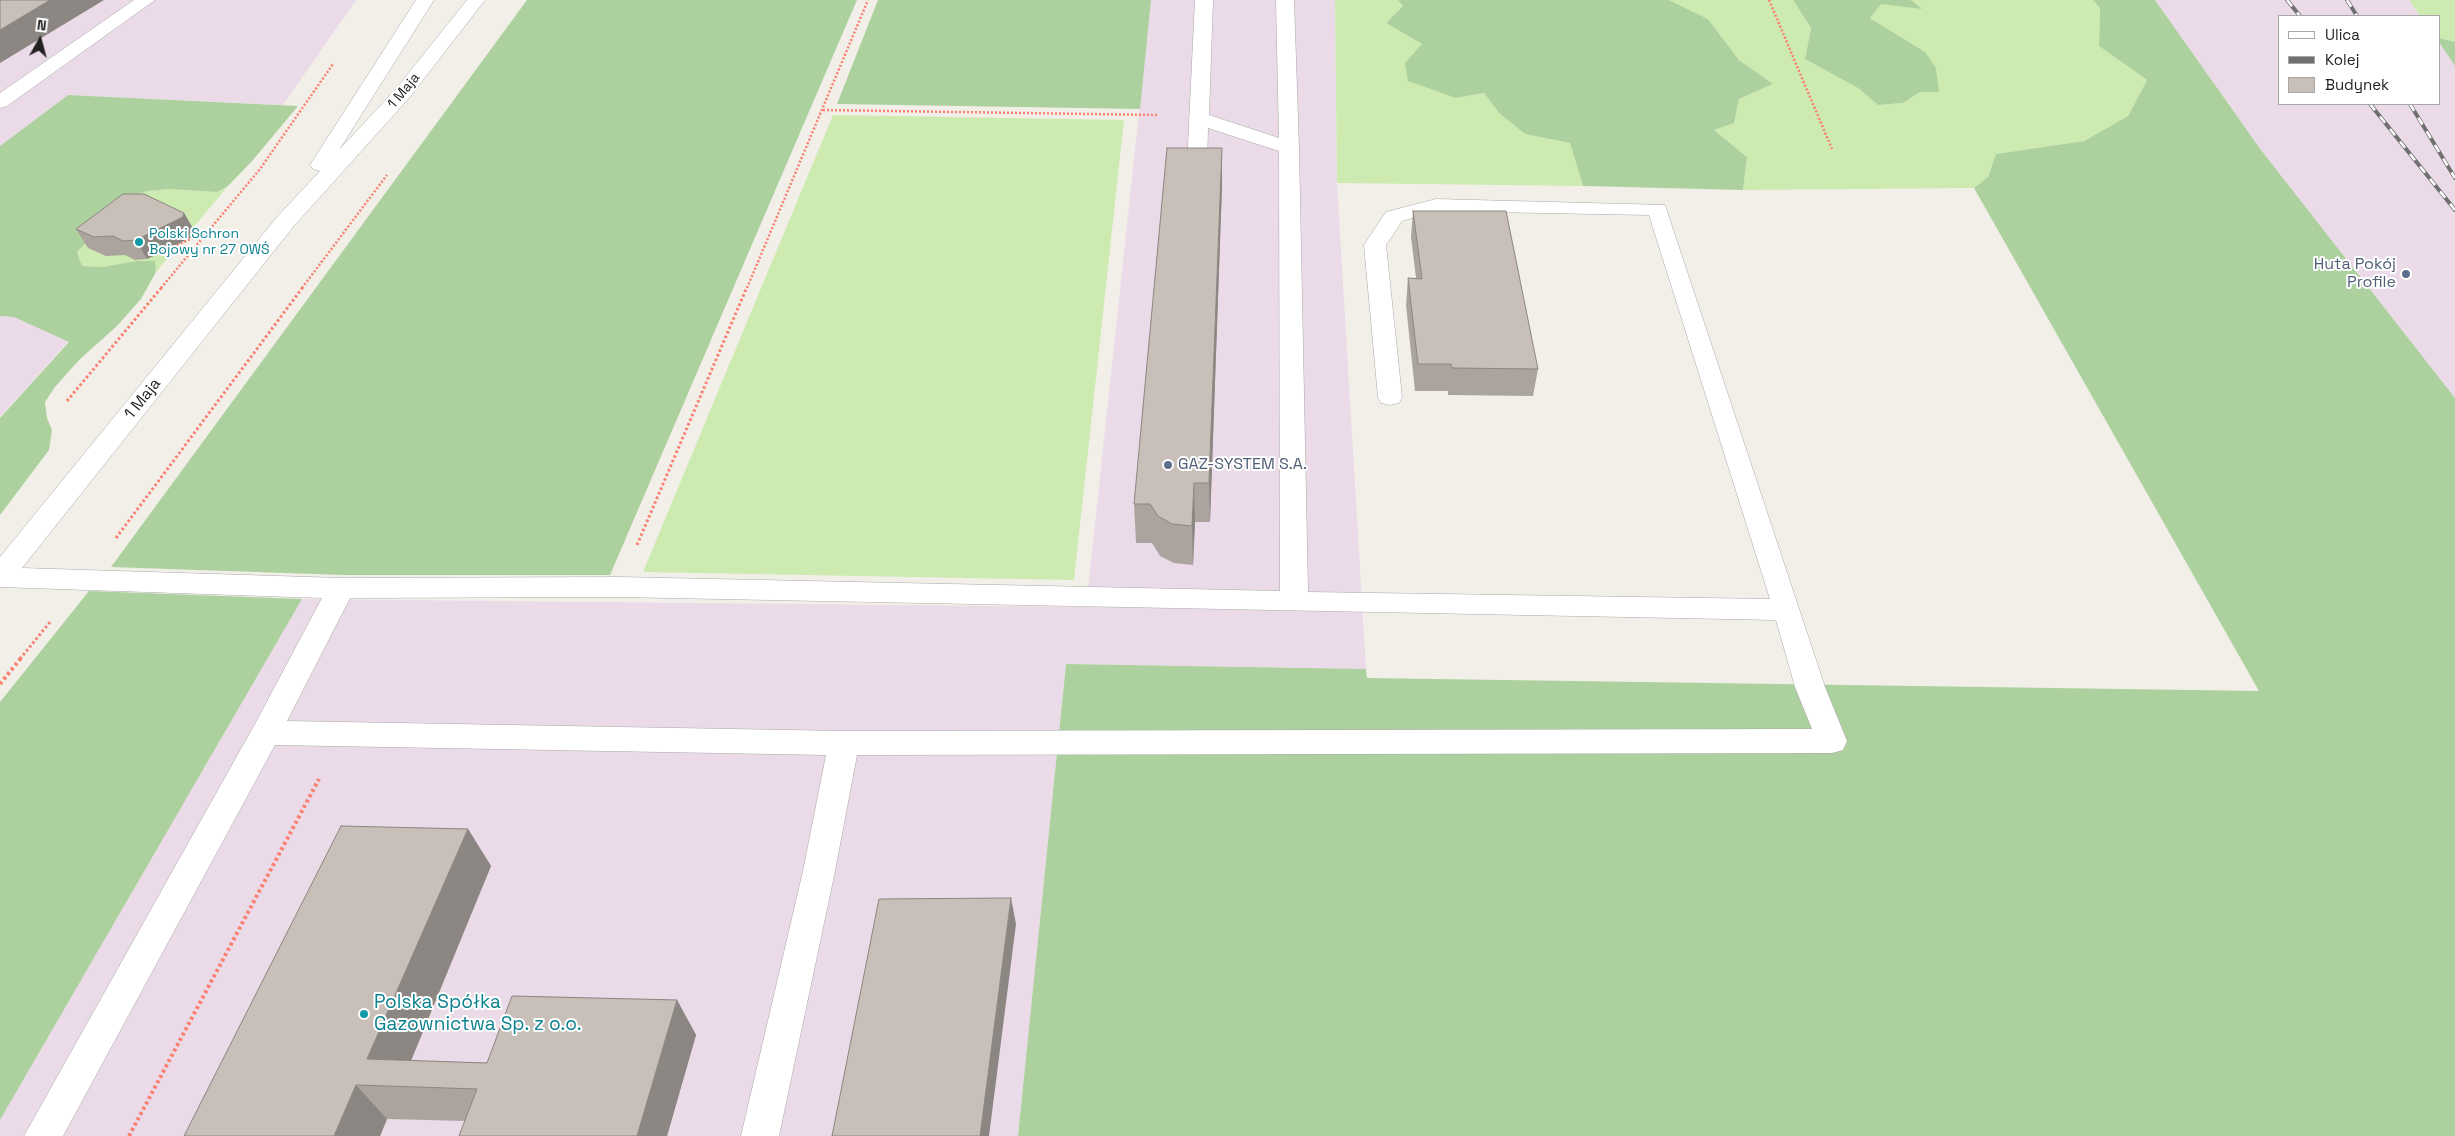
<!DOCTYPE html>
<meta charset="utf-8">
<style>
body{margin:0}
#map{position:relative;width:2455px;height:1136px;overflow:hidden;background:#f2efe9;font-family:"Space Grotesk",sans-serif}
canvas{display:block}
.legend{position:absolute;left:2278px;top:15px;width:162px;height:90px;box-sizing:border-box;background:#fff;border:1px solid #a7a7a7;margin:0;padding:6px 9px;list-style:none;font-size:15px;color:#222}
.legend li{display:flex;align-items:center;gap:10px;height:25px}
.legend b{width:25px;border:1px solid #a7a7a7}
.north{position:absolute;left:15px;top:15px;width:50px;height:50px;-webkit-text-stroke:4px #fff;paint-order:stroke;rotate:7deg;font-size:14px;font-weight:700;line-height:20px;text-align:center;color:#222}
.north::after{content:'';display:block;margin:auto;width:18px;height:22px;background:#222;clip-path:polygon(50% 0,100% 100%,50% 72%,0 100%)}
</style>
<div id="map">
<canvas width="2455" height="1136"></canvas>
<ul class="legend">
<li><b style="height:6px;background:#fff"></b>Ulica</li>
<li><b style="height:6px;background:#707070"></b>Kolej</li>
<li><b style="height:14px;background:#c7bfb8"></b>Budynek</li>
</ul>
<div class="north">N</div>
</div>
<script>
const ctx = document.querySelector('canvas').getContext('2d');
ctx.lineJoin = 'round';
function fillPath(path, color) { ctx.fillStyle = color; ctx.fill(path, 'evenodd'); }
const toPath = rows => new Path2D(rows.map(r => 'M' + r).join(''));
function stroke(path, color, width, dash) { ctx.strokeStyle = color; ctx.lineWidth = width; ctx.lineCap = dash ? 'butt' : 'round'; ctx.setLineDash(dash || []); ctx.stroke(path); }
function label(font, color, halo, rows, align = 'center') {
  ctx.font = font + ' "Space Grotesk",sans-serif'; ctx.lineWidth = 4; ctx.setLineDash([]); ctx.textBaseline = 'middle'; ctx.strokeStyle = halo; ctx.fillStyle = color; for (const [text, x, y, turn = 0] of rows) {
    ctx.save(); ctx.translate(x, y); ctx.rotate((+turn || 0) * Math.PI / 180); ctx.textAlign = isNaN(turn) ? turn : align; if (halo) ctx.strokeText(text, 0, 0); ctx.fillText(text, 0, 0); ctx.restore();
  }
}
fillPath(toPath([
 [0,0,356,0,283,105,68,95,0,146],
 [1151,0,1335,0,1337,183,1366,669,1066,664,1018,1136,0,1136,0,1120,302,599,1086,607],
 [2155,0,2409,0,2420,16,2279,16,2279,104,2439,104,2439,42,2455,66,2455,398,2261,150],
 [0,316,14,317,69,341,0,417]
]), '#ebdbe8');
fillPath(toPath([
 [1335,0,1398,0,1403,6,1386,23,1422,44,1456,98,1484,93,1499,113,1525,134,1570,143,1583,186,1337,183],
 [1669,0,1793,0,1811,28,1805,59,1858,88,1878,105,1903,103,1920,92,1938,92,1925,52,1870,18,1881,3,1921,8,1911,0,2093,0,2100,8,2099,46,2147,80,2128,116,2084,141,1996,154,1988,177,1974,188,1743,190,1747,157,1714,130,1734,122,1739,99,1773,84,1739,60,1708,19],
 [2409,0,2455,0,2455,42,2439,38,2439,16,2420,16],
 [833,115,1124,120,1074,580,643,572],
 [228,186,156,272,155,261,136,261,103,267,82,266,77,252,132,196,148,191,169,189,217,192]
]), '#cdebb0');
fillPath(toPath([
 [527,0,857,0,610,575,343,575,111,567],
 [878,0,1151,0,1140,109,837,104],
 [1398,0,1669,0,1708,19,1739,60,1773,84,1739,99,1734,123,1714,130,1747,157,1743,190,1583,186,1570,143,1525,134,1499,113,1484,93,1456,98,1408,81,1405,63,1422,44,1386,23,1403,6],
 [1793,0,1911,0,1922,9,1881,4,1870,18,1925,52,1936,68,1939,92,1920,92,1903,103,1878,105,1858,88,1805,59,1811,28],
 [2093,0,2155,0,2261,150,2455,398,2455,1136,1018,1136,1066,664,1366,669,1367,678,2259,691,1974,188,1988,177,1996,154,2084,141,2128,116,2147,80,2099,46,2100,8],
 [2439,38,2455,42,2455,66,2439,42],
 [68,95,298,106,253,160,228,186,217,192,169,189,148,191,132,196,77,252,82,266,103,267,136,261,155,261,156,272,141,299,117,326,79,360,55,387,45,402,47,418,52,430,49,450,0,515,0,418,69,342,14,317,0,316,0,146],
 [89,591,302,599,0,1120,0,702]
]), '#add19e');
const minor = toPath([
 [134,0,155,0,7,106,0,108,0,93,134,0],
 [416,0,434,0,339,150,395,90,467,0,485,0,409,98,293,227,22,568,341,578,619,577,1280,591,1279,151,1208,128,1207,166,1204,170,1197,172,1190,170,1187,166,1195,0,1213,0,1209,115,1279,138,1276,0,1294,0,1299,148,1308,592,1770,599,1649,215,1437,211,1402,221,1386,245,1402,397,1399,403,1390,405,1381,403,1378,397,1364,245,1386,212,1436,199,1665,205,1825,687,1847,741,1843,750,1832,753,857,755,835,871,779,1136,741,1136,803,871,826,755,275,745,63,1136,24,1136,255,724,322,598,0,587,0,557,277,217,320,171,313,169,310,165,416,0],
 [619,597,1776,620,1795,687,1812,729,844,731,287,721,350,598,619,597]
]);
stroke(minor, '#a9a9a9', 1);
stroke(toPath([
 [1769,0,1832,149],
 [823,110,1158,115],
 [166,250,208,231],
 [161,288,260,169,333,64],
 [302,288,387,175],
 [747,288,868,0]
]), '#fa8072', 2.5, [2, 2]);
stroke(toPath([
 [67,401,162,287],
 [116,538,303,287],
 [637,545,747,287],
 [20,659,50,622]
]), '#fa8072', 3, [2.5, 2.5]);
stroke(toPath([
 [0,684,21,658],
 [129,1136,319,779]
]), '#fa8072', 4, [3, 3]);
fillPath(minor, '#fff');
const rail = toPath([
 [2287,0,2300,16],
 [2347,0,2357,16],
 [2370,104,2455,210],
 [2410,104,2455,178]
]);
stroke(rail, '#707070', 4);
stroke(rail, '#fff', 2.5, [8]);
fillPath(toPath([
 [1222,186,1210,522,1195,522,1193,565,1174,563,1160,556,1152,543,1136,543,1134,504],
 [1413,211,1538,369,1533,396,1448,395,1448,391,1415,391,1406,305,1408,278,1416,278,1411,237],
 [184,213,195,232,194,236,147,259,135,260,125,255,106,256,88,248,76,229],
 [468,829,491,866,411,1061,487,1063,677,1000,696,1035,667,1136,459,1136,465,1121,387,1119,380,1136,184,1136]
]), '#aba49e');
fillPath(toPath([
 [50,0,104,0,0,63,0,30],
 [1222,148,1222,186,1210,522,1209,483],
 [184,213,195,232,194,236,147,259,136,240],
 [1194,483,1195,522,1193,565,1192,526],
 [468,829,491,866,400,1087,367,1059],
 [1011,898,1016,924,989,1136,980,1136],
 [677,1000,696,1035,667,1136,637,1136],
 [356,1085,387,1119,380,1136,334,1136]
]), '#8b8681');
const building = toPath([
 [0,0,50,0,0,30,0,0],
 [1167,148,1222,148,1209,483,1194,483,1192,526,1172,524,1158,516,1150,504,1134,504,1167,148],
 [123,194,144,194,184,213,183,217,136,240,123,241,113,236,94,237,76,229,123,194],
 [1413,211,1506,211,1538,369,1452,368,1451,364,1418,364,1408,278,1422,279,1413,211],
 [341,826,468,829,367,1059,487,1063,512,996,677,1000,637,1136,459,1136,477,1089,356,1085,334,1136,184,1136,341,826],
 [1011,898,980,1136,832,1136,879,899,1011,898]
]);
fillPath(building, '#c7bfb8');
stroke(building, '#8b8681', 1);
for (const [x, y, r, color] of [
 [139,242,5,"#0f9aa8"],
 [2406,274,5,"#5c6f8a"],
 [1168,465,5,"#5c6f8a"],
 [364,1014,5,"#0f9aa8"]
]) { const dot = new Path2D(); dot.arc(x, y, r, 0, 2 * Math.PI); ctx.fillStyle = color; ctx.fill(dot); stroke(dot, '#fff', 2); }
label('14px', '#222', '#fff', [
 ["1 Maja",404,91,-50]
]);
label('14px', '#0d838f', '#fff', [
 ["Polski Schron",149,234],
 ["Bojowy nr 27 OWŚ",149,250]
], 'left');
label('16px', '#4e5e75', '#fff', [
 ["Huta Pokój",2396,265],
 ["Profile",2396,283],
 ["GAZ-SYSTEM S.A.",1178,465,"left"]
], 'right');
label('16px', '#222', '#fff', [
 ["1 Maja",143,399,-51]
]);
label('19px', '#0d838f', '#fff', [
 ["Polska Spółka",374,1003],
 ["Gazownictwa Sp. z o.o.",374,1025]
], 'left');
</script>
